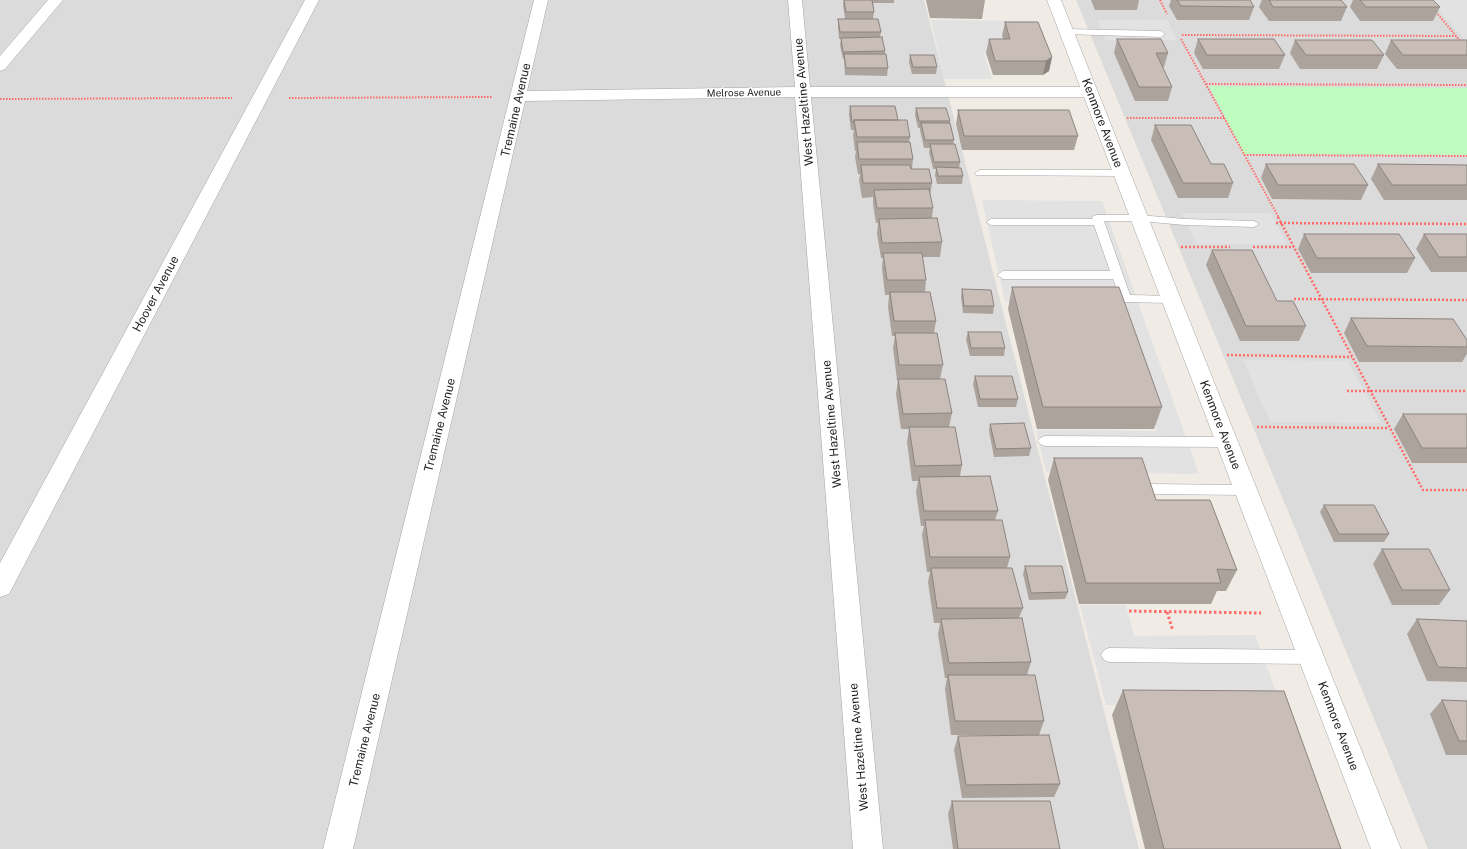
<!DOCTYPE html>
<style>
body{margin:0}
canvas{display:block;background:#f0ebe4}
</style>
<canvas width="1467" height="849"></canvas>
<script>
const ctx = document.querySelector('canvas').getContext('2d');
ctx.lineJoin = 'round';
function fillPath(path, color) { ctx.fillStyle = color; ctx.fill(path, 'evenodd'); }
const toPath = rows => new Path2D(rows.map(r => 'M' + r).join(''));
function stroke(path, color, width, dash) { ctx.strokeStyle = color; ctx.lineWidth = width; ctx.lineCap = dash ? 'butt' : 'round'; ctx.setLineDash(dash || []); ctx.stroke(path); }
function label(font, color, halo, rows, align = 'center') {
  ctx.font = font + ' "Public Sans",sans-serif'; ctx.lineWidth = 3; ctx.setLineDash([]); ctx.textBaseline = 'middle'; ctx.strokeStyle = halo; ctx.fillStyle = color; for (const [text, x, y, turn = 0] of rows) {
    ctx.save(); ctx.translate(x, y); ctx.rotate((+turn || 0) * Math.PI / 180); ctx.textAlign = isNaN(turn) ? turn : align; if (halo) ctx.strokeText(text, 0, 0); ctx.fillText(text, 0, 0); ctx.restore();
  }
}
fillPath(toPath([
 [0,0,924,0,1139,849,0,849],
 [1076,0,1467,0,1467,849,1428,849]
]), '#dcdbdb');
fillPath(toPath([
 [1209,86,1467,88,1467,155,1244,154]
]), '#befdbf');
fillPath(toPath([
 [1430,0,1467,0,1467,43],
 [931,20,1034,21,1039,35,1001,35,1006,52,984,52,992,79,944,79],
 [1097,20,1167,20,1177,40,1105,40],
 [982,200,1102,201,1199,474,1046,472,1036,430,1157,431,1114,302,1005,301],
 [1182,213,1271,213,1287,244,1196,244],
 [1243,360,1348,361,1381,423,1270,422],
 [1080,605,1126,605,1134,636,1255,635,1281,705,1106,705]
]), '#e2e2e2');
const service = toPath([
 [1067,29,1161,31,1165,34,1161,37,1064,34,1063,32,1067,29],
 [980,170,1122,170,1127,173,1122,176,976,175,975,173,980,170],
 [1097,215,1139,215,1185,219,1254,221,1259,224,1254,227,1185,225,1139,221,1104,221,1130,295,1175,296,1177,299,1171,303,1122,302,1113,279,1003,279,997,275,1003,271,1110,271,1094,225,991,225,986,222,991,219,1092,219,1093,216,1097,215],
 [1045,436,1227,437,1232,439,1234,442,1232,445,1227,447,1045,446,1040,444,1038,441,1040,438,1045,436],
 [1147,484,1245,485,1250,486,1252,490,1250,494,1245,495,1147,494,1142,493,1140,489,1142,485,1147,484],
 [1109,648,1311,650,1316,652,1319,657,1316,662,1311,664,1109,662,1104,660,1101,655,1104,650,1109,648]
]);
const minor = toPath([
 [48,0,63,0,5,69,0,71,0,56,48,0],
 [305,0,319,0,9,594,0,597,0,563,305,0],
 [534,0,548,0,527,91,795,87,788,0,802,0,810,87,1090,87,1096,89,1098,92,1096,95,1090,97,811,97,883,849,853,849,795,97,525,101,353,849,323,849,534,0]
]);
const tertiary = toPath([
 [1047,0,1061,0,1401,849,1371,849,1047,0]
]);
stroke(service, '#a5a5a5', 1);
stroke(minor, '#a5a5a5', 1);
stroke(tertiary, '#a5a5a5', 1);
stroke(toPath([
 [1160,0,1167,14],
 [1436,12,1461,42],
 [1182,35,1457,36],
 [1181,39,1279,218],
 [1206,84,1467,85],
 [289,98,492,97],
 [0,99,232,98],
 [1127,118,1224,118],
 [1244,155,1467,156]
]), '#ff6b66', 2, [1.5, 1.5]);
stroke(toPath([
 [1278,217,1423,490,1467,490],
 [1276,223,1467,224],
 [1181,247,1230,247],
 [1253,247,1294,247],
 [1294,299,1467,300],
 [1227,355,1352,357],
 [1347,391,1467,391],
 [1257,427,1389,428]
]), '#ff6b66', 2.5, [2, 2]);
stroke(toPath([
 [1129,611,1261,613],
 [1167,612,1173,631]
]), '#ff6b66', 3, [2.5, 2.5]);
fillPath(service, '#fff');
fillPath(minor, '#fff');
fillPath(tertiary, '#fff');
fillPath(toPath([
 [844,0,894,0,894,3,873,3,874,12,873,19,881,32,880,37,885,51,885,54,888,68,887,76,845,75,844,59,843,59,840,45,841,39,839,39,838,26,838,19,845,19,843,4],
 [926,0,985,0,982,19,930,18],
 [1091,0,1139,0,1137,10,1095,10],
 [1171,0,1250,0,1254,7,1249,20,1177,20,1169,6],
 [1262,0,1341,0,1347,7,1341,21,1269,21,1259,7],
 [1353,0,1433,0,1440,7,1433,21,1360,21,1350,7],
 [1005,22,1052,57,1049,71,1043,75,993,75,986,53,989,39,1003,39,1002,36],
 [1117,39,1168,53,1164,67,1162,67,1172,87,1168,101,1135,101,1114,53],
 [1198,39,1285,55,1279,69,1203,69,1194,53],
 [1295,40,1384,55,1377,69,1300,69,1290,53],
 [1391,40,1467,40,1467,69,1397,69,1385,54],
 [910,55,937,67,936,74,912,74,909,62],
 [850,106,898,120,910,137,909,142,913,159,912,169,932,183,930,196,933,208,932,218,942,242,940,257,922,257,926,280,925,292,936,321,934,333,943,365,940,379,952,413,949,427,962,465,960,476,998,511,995,520,1010,557,1007,568,1023,608,1019,618,1031,662,1027,675,1044,721,1039,735,951,735,945,689,947,678,945,678,938,634,940,623,934,623,928,582,930,572,927,572,922,535,924,526,921,526,916,492,918,481,912,481,907,442,909,429,901,429,896,394,898,380,897,380,893,348,895,336,892,336,888,307,889,295,885,295,882,268,883,258,881,258,877,234,878,223,876,223,873,204,873,197,862,198,859,180,860,174,858,174,855,157,856,151,855,151,853,135,854,130,851,130,849,114],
 [916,108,950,121,950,123,954,140,953,144,960,162,959,168,963,176,962,184,937,184,935,175,936,169,933,169,929,152,930,148,924,148,920,130,920,128,918,128,915,115],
 [958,110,1078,136,1074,150,962,150,956,124],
 [1155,125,1211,164,1233,183,1228,198,1178,198,1151,140],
 [1266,164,1368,185,1361,200,1272,199,1261,178],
 [1378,164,1467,165,1467,200,1384,200,1371,179],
 [1304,234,1415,258,1407,273,1311,273,1298,249],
 [1424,234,1467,234,1467,272,1431,272,1416,249],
 [1212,250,1277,301,1306,326,1299,341,1240,341,1206,265],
 [1012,287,1162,407,1154,429,1037,429,1008,309],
 [962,289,994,306,993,314,963,313,961,297],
 [1351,318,1467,340,1467,354,1462,362,1359,362,1344,333],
 [968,332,1005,348,1004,356,970,356,966,339],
 [975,376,1018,399,1016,407,978,407,973,384],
 [1403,414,1467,414,1467,463,1412,463,1394,429],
 [990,424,1031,448,1029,456,994,457,989,431],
 [1054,458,1156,500,1237,570,1226,591,1217,591,1211,604,1079,604,1048,480],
 [1324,505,1389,534,1384,542,1334,542,1320,512],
 [1382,549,1450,590,1439,605,1392,605,1373,564],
 [1025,566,1068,592,1065,599,1029,600,1023,574],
 [1417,619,1467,621,1467,682,1427,681,1407,634],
 [1123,690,1341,849,1145,849,1112,715],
 [1442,700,1467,701,1467,755,1446,755,1430,714],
 [958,736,1060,784,1054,797,962,798,954,750],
 [952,801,1060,849,953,849,948,814]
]), '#aca39d');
fillPath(toPath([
 [1052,57,1049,71,1043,75,1046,61]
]), '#8c8480');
const building = toPath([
 [844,0,872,0,874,12,846,12,844,0],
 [1177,0,1250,0,1254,7,1181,6,1177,0],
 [1269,0,1341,0,1347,7,1273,7,1269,0],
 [1360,0,1433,0,1440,7,1366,7,1360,0],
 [838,19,878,19,881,32,840,32,838,19],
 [1005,22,1038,22,1052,57,1046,61,995,61,989,39,1010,39,1005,22],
 [882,37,885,51,843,52,841,38,882,37],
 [1117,39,1161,39,1168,53,1156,53,1172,87,1139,87,1117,39],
 [1198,39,1274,39,1285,55,1207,55,1198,39],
 [1295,40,1372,40,1384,55,1306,55,1295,40],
 [1391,40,1467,40,1467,55,1403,55,1391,40],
 [844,54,886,54,888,68,846,68,844,54],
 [910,55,934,55,937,67,913,67,910,55],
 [850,106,895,106,898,120,854,120,854,122,852,122,850,106],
 [916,108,946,108,950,121,919,121,916,108],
 [958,110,1069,110,1078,136,964,136,958,110],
 [854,120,907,120,910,137,857,137,854,120],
 [921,123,950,123,954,140,925,140,921,123],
 [1155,125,1191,125,1211,164,1224,164,1233,183,1183,183,1155,125],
 [857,142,910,142,913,159,859,159,857,142],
 [930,144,955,144,960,162,934,162,930,144],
 [1266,164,1354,164,1368,185,1278,185,1266,164],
 [1378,164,1467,165,1467,185,1392,185,1378,164],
 [861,165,910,165,911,169,929,169,932,183,863,183,861,165],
 [936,167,961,168,963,176,938,176,936,167],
 [929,189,933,208,877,208,874,190,929,189],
 [937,218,942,242,882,243,879,219,937,218],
 [1304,234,1399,234,1415,258,1317,258,1304,234],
 [1424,234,1467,234,1467,257,1439,257,1424,234],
 [1212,250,1252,250,1277,301,1293,301,1306,326,1246,326,1212,250],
 [883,253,922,253,926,280,887,280,883,253],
 [1012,287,1119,287,1162,407,1043,407,1012,287],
 [962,289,991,290,994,306,964,306,962,289],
 [890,292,930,292,936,321,894,321,890,292],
 [1351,318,1453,319,1467,340,1467,347,1367,346,1351,318],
 [968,332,1001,332,1005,348,971,348,968,332],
 [895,333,937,333,943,365,899,365,895,333],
 [975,376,1012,376,1018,399,980,399,975,376],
 [898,379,945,379,952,413,903,414,898,379],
 [1403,414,1467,414,1467,448,1422,448,1403,414],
 [1024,423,1031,448,996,449,990,424,1024,423],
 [909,427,955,427,962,465,915,466,909,427],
 [1054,458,1142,458,1156,500,1210,500,1237,570,1217,569,1221,583,1086,583,1054,458],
 [990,476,998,511,924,511,919,477,990,476],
 [1324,505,1374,505,1389,534,1339,534,1324,505],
 [925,520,1002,520,1010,557,930,557,925,520],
 [1382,549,1429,549,1450,590,1402,590,1382,549],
 [1025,566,1062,566,1068,592,1031,593,1025,566],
 [931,568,1012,568,1023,608,937,608,931,568],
 [1022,618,1031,662,949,663,941,619,1022,618],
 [1417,619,1467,621,1467,668,1438,667,1417,619],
 [948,675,1035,675,1044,721,955,721,948,675],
 [1123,690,1284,691,1341,849,1164,849,1123,690],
 [1442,700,1467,701,1467,741,1459,741,1442,700],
 [1049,735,1060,784,966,785,958,736,1049,735],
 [952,801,1050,801,1060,849,958,849,952,801]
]);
fillPath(building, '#c8bdb7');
stroke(building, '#8c8480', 1);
label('10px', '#1e1e1e', '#fff', [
 ["Melrose Avenue",744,93,-1]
]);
label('12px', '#1e1e1e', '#fff', [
 ["West Hazeltine Avenue",804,102,-95],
 ["Tremaine Avenue",516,110,-77],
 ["Kenmore Avenue",1102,123,69],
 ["Hoover Avenue",156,294,-62],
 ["West Hazeltine Avenue",832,424,-95],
 ["Tremaine Avenue",440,425,-76],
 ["Kenmore Avenue",1220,425,69],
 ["Kenmore Avenue",1338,726,69],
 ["Tremaine Avenue",365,740,-76],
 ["West Hazeltine Avenue",859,747,-95]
]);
</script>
